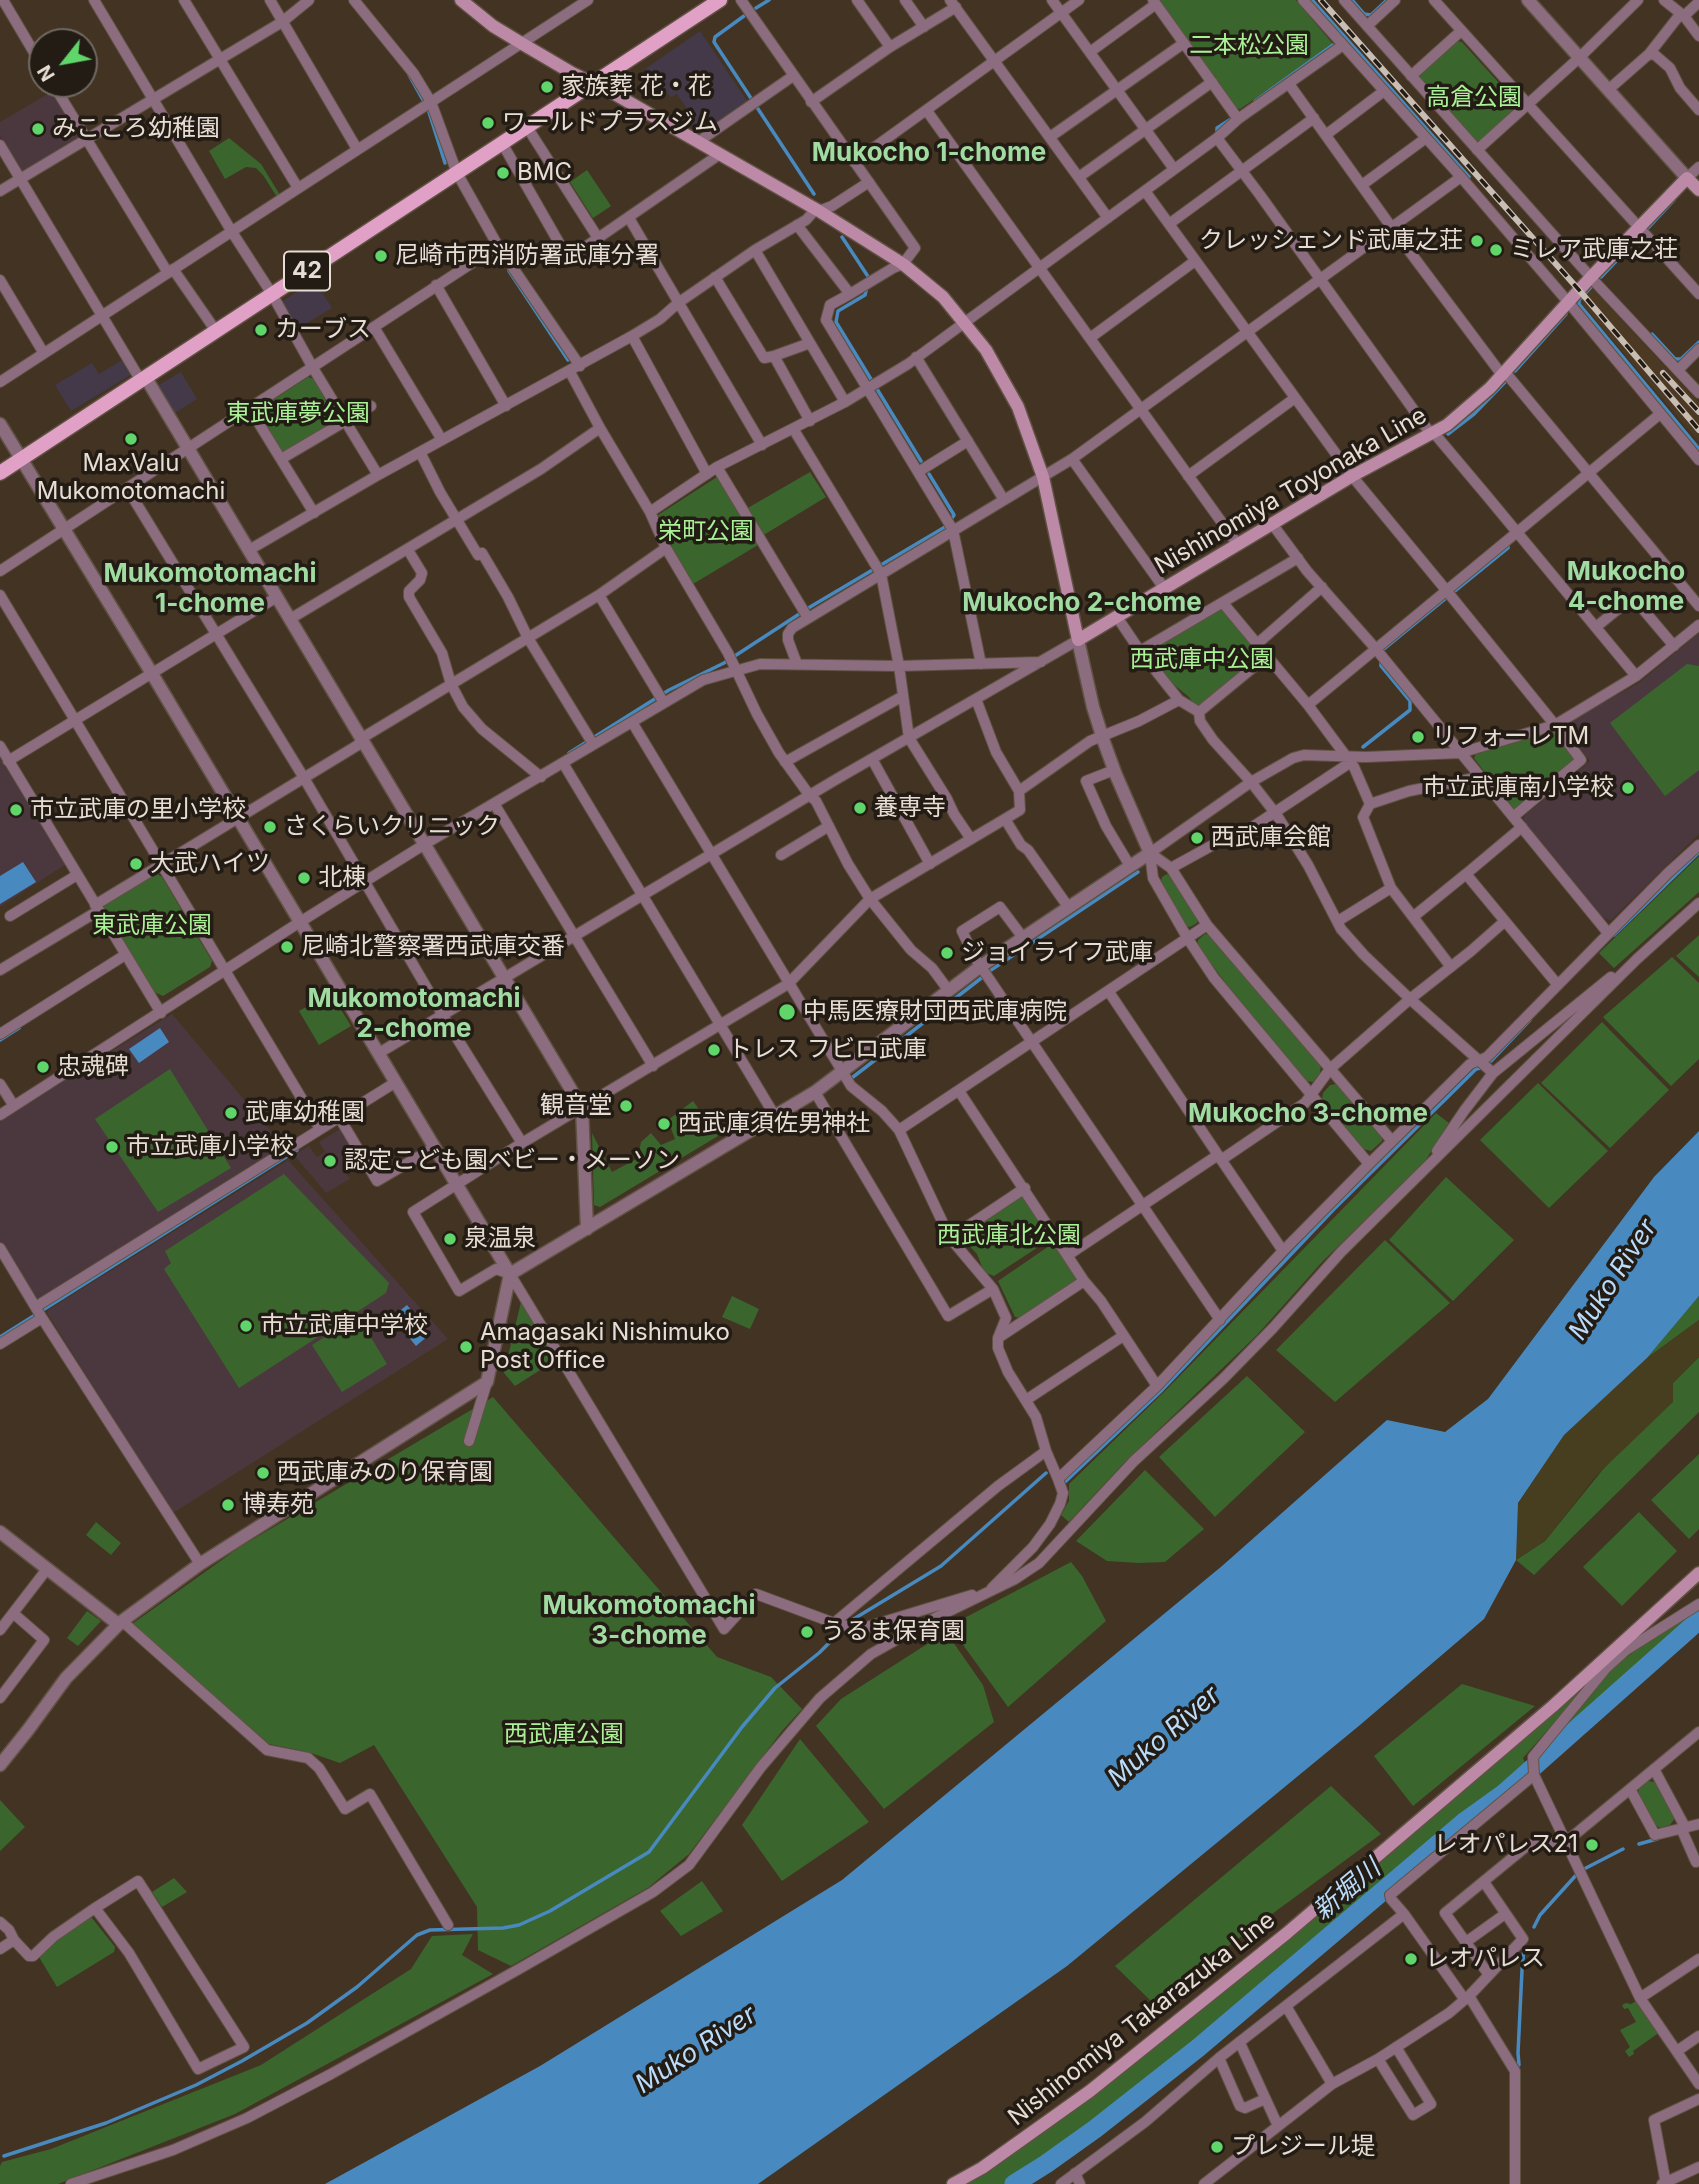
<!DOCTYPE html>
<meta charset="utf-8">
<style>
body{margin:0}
#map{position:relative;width:1699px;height:2184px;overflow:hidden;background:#423323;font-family:Inter,sans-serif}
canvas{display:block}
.north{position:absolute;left:28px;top:28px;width:70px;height:70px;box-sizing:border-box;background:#231c15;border:2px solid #716961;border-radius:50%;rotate:239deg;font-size:19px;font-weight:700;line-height:28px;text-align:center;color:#e7ddd4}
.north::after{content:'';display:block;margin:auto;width:24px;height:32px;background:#60d56a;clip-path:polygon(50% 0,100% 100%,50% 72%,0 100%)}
</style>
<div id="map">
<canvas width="1699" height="2184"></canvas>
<div class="north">N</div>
</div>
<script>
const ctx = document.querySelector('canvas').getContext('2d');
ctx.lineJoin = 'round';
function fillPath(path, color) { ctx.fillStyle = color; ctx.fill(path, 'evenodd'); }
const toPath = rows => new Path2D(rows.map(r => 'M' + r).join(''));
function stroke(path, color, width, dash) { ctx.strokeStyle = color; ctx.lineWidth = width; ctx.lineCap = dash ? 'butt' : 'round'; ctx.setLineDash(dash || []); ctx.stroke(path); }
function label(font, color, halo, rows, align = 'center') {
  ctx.font = font + ' Inter,"Noto Sans JP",sans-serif'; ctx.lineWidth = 7; ctx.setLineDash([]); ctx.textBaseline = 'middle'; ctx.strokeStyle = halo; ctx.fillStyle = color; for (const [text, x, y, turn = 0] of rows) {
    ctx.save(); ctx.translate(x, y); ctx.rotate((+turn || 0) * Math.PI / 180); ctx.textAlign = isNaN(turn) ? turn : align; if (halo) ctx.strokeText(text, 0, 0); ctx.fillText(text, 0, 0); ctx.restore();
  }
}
fillPath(toPath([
 [700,31,747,101,703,131,685,122,692,116,677,94,671,97,645,69],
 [315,281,332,308,297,329,281,302],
 [124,359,132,374,71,411,55,385,92,363,99,374],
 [181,372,197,399,175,413,159,385]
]), '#443949');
fillPath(toPath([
 [1593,289,1699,403,1699,442,1580,302]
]), '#4c3923');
fillPath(toPath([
 [53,91,79,137,24,171,21,171,0,136,0,122],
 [1699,633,1699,834,1611,920,1603,918,1524,822,1524,816,1590,761,1567,732,1567,723,1639,683],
 [0,756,66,864,0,907],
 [172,1014,284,1147,39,1299,37,1299,0,1241,0,1120],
 [342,1128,361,1163,346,1172,350,1179,326,1193,294,1155,309,1146,317,1157,325,1152,319,1142],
 [288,1160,448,1339,173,1513,47,1313,48,1310]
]), '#4b383e');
fillPath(toPath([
 [1159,0,1296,0,1333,44,1240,109,1236,108],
 [1456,41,1462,42,1516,102,1515,110,1480,141,1475,141,1418,77,1420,73],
 [229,138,261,164,280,195,277,197,263,175,256,168,246,167,225,179,209,151],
 [587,170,611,206,593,218,570,182],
 [308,377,314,379,337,421,286,452,282,451,259,414,259,409],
 [810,472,826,497,762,536,746,509],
 [717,477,758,545,693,584,672,547,658,515],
 [1219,608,1222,609,1260,653,1259,657,1202,707,1195,706,1189,697,1172,683,1149,653,1149,649],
 [1687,664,1699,666,1699,770,1665,796,1610,723],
 [1554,731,1576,759,1515,809,1511,807,1474,758,1476,754],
 [1699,856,1699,892,1614,968,1599,953],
 [156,873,162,877,212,961,210,967,163,996,154,992,102,909,103,905],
 [1167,874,1171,877,1198,919,1197,923,1190,927,1185,926,1161,881,1162,877],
 [1205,934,1210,935,1234,965,1321,1065,1320,1073,1313,1082,1306,1081,1227,985,1198,946,1198,940],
 [1699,935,1699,977,1676,956],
 [1672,957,1699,983,1699,1059,1671,1086,1603,1017],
 [331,993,351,1026,319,1045,299,1011],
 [1602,1022,1669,1090,1610,1148,1541,1083],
 [170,1069,231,1168,158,1212,95,1119],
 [1538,1083,1608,1151,1549,1208,1480,1140],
 [1337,1084,1382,1135,1382,1141,1371,1151,1363,1149,1322,1099,1323,1093,1330,1085],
 [693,1101,718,1136,600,1207,594,1205,592,1133,612,1172,638,1158,641,1142,651,1133,661,1145,675,1139,668,1120],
 [1436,1113,1449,1123,1424,1163,1323,1261,1257,1335,1123,1464,1069,1522,1061,1515,1069,1501,1069,1484,1164,1392],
 [284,1174,389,1283,386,1293,239,1388,164,1269,171,1263,165,1251],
 [1446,1177,1514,1240,1453,1301,1389,1240],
 [1023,1194,1052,1238,994,1276,984,1272,977,1254,961,1237],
 [1385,1240,1450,1303,1335,1402,1276,1350],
 [1055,1242,1076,1275,1076,1281,1020,1318,1015,1317,998,1281],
 [732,1296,759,1309,750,1329,722,1317],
 [1699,1296,1699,1320,1647,1358],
 [521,1302,556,1360,515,1386,504,1373],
 [358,1316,387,1364,342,1392,312,1345],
 [1699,1357,1699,1412,1534,1575,1516,1560,1545,1541,1673,1383],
 [1247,1376,1305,1432,1215,1517,1159,1457],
 [493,1397,717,1657,771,1677,802,1709,782,1731,689,1854,649,1887,511,1966,478,1950,477,1907,374,1745,340,1763,308,1752,269,1744,132,1624,240,1547],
 [1699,1454,1699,1529,1689,1539,1651,1500],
 [1145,1470,1204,1529,1165,1562,1138,1563,1107,1561,1076,1541],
 [1639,1512,1677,1551,1622,1606,1583,1567],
 [96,1522,121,1543,111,1555,86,1535],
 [1071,1562,1082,1576,1106,1621,1008,1707,953,1631,953,1624],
 [87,1611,101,1621,78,1646,67,1638],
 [1691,1614,1694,1617,1633,1670,1538,1760,1536,1756,1609,1669,1624,1655,1627,1657,1632,1653,1630,1650],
 [946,1632,983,1685,994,1722,884,1809,816,1726,841,1699],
 [1592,1674,1594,1677,1523,1758,1526,1765,1495,1794,1310,1947,1138,2088,1038,2164,1004,2184,963,2184,1050,2125],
 [1462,1684,1535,1706,1413,1806,1374,1756],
 [800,1739,869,1822,782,1881,742,1825],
 [1647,1781,1655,1782,1675,1818,1670,1825,1660,1828,1654,1824,1638,1794,1639,1788],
 [1331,1786,1381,1834,1152,2002,1115,1966],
 [0,1800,25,1827,0,1851],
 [174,1878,187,1892,162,1907,152,1892],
 [702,1881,723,1911,681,1936,660,1911],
 [89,1918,92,1918,115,1947,114,1952,57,1987,39,1957,58,1940],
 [473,1934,462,1955,493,1974,235,2114,58,2184,0,2184,0,2166,2,2162,51,2149,261,2065,411,1969,432,1936],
 [1638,2000,1660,2032,1633,2051,1634,2054,1629,2057,1625,2051,1630,2047,1620,2030,1636,2022,1628,2008,1624,2009,1622,2005,1626,2003,1631,2004]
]), '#3a662e');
fillPath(toPath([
 [1699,1320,1699,1357,1673,1383,1673,1402,1595,1477,1545,1541,1516,1560,1518,1504,1564,1434,1647,1358]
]), '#463e1e');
fillPath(toPath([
 [23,862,36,882,0,904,0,876],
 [160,1028,169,1042,139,1063,129,1049],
 [1699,1131,1699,1296,1647,1358,1564,1435,1518,1503,1516,1560,1484,1619,1360,1725,1067,1966,758,2184,325,2184,540,2066,842,1880,1222,1566,1387,1420,1445,1432,1488,1399,1654,1177],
 [407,1305,430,1334,416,1346,392,1317]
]), '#488ac0');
stroke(toPath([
 [1312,0,1469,177],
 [1352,0,1364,14,1371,15,1387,0],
 [756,8,769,0],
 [744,16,715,37,714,42,814,194],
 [409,75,428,109,445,163],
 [1255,101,1333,45],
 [1217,131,1217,128,1231,119],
 [1647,229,1674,200],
 [842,237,869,278,865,295,838,311,836,322,921,461],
 [509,271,568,360],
 [1601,277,1638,238],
 [1579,300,1593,285],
 [1579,301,1579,304,1699,449],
 [1652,334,1675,359,1681,359,1699,342],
 [1515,371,1566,314],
 [1448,434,1474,414,1506,381],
 [929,474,954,515,952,518],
 [1455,591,1508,548,1508,544],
 [1384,649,1445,599],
 [1363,747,1410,710,1410,701,1381,666,1381,663],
 [569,753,669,690,724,663,810,607,945,527],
 [1614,935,1699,852],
 [991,970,1138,872],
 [0,1040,19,1028],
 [1491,1061,1530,1020],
 [853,1077,984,976],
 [0,1337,297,1150],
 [1065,1482,1160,1392,1334,1209,1476,1069,1481,1068],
 [1639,1844,1657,1839],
 [1584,1869,1623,1849],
 [1534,1927,1540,1915,1578,1873],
 [1519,2065,1518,2053,1522,1970,1524,1949],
 [4,2156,106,2123,196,2085,242,2061,307,2023,357,1987,417,1935,430,1930,503,1928,519,1925,550,1911,649,1852,742,1727,775,1688,819,1653,852,1620,941,1566,1046,1473]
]), '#488ac0', 3.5);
stroke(toPath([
 [1014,2184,1046,2164,1095,2129,1198,2048,1464,1822,1503,1794,1699,1620]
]), '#488ac0', 19);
const minor = toPath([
 [3,0,42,66],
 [94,0,232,232,272,294,313,368,378,475],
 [184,0,298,188],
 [270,0,357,149],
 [354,0,414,74,431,102,457,173,498,246,580,366],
 [741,0,915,248,903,264,893,268,850,294],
 [857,0,890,47],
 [905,0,924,27],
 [950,0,1108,218],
 [1052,0,1174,169],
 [1153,0,1238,119],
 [1303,0,1461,177,1569,303,1699,460],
 [1344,0,1595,282,1699,393],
 [1434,0,1699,294],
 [1664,0,1684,16,1699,36],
 [1367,26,1395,0],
 [1090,52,1156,4],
 [1649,54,1655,55,1670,68,1680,88,1699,110],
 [1411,76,1461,31],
 [53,84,168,273],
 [1289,84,1392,228,1502,375],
 [1608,90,1649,54,1678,17,1684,16,1699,2],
 [811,102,890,47,956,7],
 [927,111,1238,545],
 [527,127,598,238],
 [1327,134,1384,91],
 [1050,137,1184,43],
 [1217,138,1260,195,1428,430,1434,433,1487,496,1636,676],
 [698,142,793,76],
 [502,143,566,255,572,256,720,154],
 [0,145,141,381],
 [1477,150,1579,58,1638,0],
 [854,162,1079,0],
 [1079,177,1212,82],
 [1687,178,1699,167],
 [1362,185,1426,138],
 [0,191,282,22,309,0],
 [1145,191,1352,476,1446,590,1555,725,1581,760,1513,817],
 [819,211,832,206,869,182],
 [629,218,762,445],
 [1169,224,1314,118],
 [797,225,850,294,830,305,826,320,953,530,981,664],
 [755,250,845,402],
 [173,269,216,331],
 [715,277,764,358,774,356,810,421],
 [0,280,43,352],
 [436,285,506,406],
 [374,327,442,440],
 [632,336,707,474],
 [1090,338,1195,261],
 [774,356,810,343],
 [916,357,1004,500],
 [1678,370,1699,349],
 [570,372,600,428,650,512,666,548,728,653,757,714,779,753,810,796,816,801,848,864,870,899,911,950,932,968,949,991],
 [1505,372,1699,606],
 [0,382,588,0],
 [250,409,314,513],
 [794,430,881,574,899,666,909,738,947,799,954,814,971,839],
 [420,452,440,492,478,555,482,553,508,597,528,638,593,744],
 [281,459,371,406],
 [1072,459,1164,588],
 [717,467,808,618],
 [918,472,968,441],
 [1188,476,1295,398],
 [127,488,304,778,442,1014,522,1143],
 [650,512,717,467,845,402,908,364,1217,138,1238,119,1343,45],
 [1273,525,1307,571,1376,649,1608,933],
 [249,550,378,475,632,336,660,319,678,303,755,250,806,220,816,209],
 [408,550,422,573,420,580,409,591,409,597,442,653,451,684,463,707,482,729,541,777],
 [0,571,498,246],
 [0,595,320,1129],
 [1223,603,1308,705,1354,767,1370,804,1363,817,1391,888,1451,967],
 [1117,617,1140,651,1179,700,1199,712,1200,721,1213,740,1251,782,1276,814,1308,865,1341,929,1364,955,1410,999,1493,1073],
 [290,619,541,469,600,428],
 [1596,627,1629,600,1636,601,1674,646],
 [1257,644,1322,587],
 [1140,651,1298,558],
 [797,664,788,640,788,634,792,628,1072,459,1461,177],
 [976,699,996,752,1019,791],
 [664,703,599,595,666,548],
 [1308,705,1660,414],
 [1199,712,1267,656],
 [632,722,851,1086,882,1111,899,1130,950,1238,993,1289,1006,1318,998,1338,998,1348,1008,1372,1036,1417,1046,1451,1058,1479,1157,1386,1283,1251,1369,1164,1470,1064,1487,1057,1668,873,1699,845],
 [0,746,161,1013],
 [872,759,930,864],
 [8,761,277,597],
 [785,762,903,696],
 [563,763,775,1116],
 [1114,770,1086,781,1106,826,1130,866],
 [1370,804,1409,791,1480,777],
 [495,805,653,1066],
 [1005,819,1021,845,1028,850,1069,908],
 [1522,827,1466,874,1557,984],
 [1150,853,1251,782,1293,758,1304,755,1366,757,1460,753,1555,725,1636,676,1699,625],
 [1150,853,1153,878,1188,939,1214,978,1369,1164],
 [1150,853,1171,868,1207,925,1392,1141],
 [781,855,829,826],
 [1171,868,1231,835,1254,826,1351,762],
 [95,905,358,745,362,738,599,595],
 [10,916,77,875],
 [1413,917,1466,874],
 [1338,921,1391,888],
 [1024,939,1000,907,962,931,975,958,1220,1320],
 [0,970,98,911],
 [1109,992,1218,1155],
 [0,1034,125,955],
 [379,1053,835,780,1078,640],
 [0,1084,14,1106],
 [959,1091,1084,1281,1101,1301,1157,1386],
 [815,1092,948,1316,993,1289],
 [0,1115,300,922,425,844,703,680,760,664,899,666,1041,662],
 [339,1117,377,1181,435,1147],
 [899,1130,1207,925],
 [1437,1151,1464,1111,1493,1073,1611,977],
 [1221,1160,1305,1103,1330,1069,1410,999,1471,951,1505,921],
 [950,1238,1025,1188],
 [0,1248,42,1318,200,1564],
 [1068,1255,1218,1155,1283,1251],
 [37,1306,396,1082],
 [998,1338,1084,1281],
 [0,1344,42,1318],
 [1026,1400,1123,1336],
 [469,1441,487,1382],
 [992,1588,1033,1547,1050,1524,1060,1504,1063,1493,1058,1479],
 [972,1595,860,1629,834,1623,756,1594,724,1629,510,1274,496,1269,459,1291,413,1212,522,1143,788,984,870,899,1020,810,1019,791,1090,741,1139,721,1179,700],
 [1699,1604,1626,1650,1606,1668,1533,1757,1534,1775,1640,1998,1699,2084],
 [122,1621,267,1750,308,1758,319,1768,345,1809,370,1794,448,1925],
 [834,1623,998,1486,1046,1451],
 [0,1630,47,1569],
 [0,1698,44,1640,13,1613],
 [1654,1769,1685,1827],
 [1630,1789,1655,1835,1699,1824],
 [1681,1828,1696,1862,1699,1861],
 [1404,1914,1391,1899,1390,1895,1534,1775],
 [0,1922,9,1930,14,1940,29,1956,33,1956,53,1937,95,1908,138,1881,244,2047,198,2069,129,1953,95,1908],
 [1466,1942,1505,1914],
 [0,1949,14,1940],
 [1489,1975,1445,1913,1528,1845,1567,1841,1699,1732],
 [1469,1996,1515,2071,1515,2184],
 [1640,1998,1699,1959],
 [1286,2006,1332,2084],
 [1240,2043,1278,2126],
 [1677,2051,1699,2036],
 [1219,2058,1240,2106,1245,2108,1265,2099],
 [1378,2059,1413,2115,1431,2104,1396,2047],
 [1075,2173,1080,2184],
 [71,2184,173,2150,247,2118,331,2074,519,1969,653,1892,689,1865,761,1767,820,1698,871,1654,935,1618,1015,1579,1039,1563,1134,1461,1224,1378,1273,1328,1341,1252,1637,959,1699,903],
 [1061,2184,1145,2122,1219,2058,1404,1914,1465,2000],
 [1204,2184,1332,2084,1378,2059,1449,2013,1469,1996,1523,1939,1484,1882],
 [1662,2184,1699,2167],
 [1666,2184,1654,2120,1699,2099]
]);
const tertiary = toPath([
 [1528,0,1687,178],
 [146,378,582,1108,587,1229],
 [0,424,151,672,510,1274,487,1382,200,1564,122,1621,66,1678,28,1730,0,1765],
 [510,1274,815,1092,981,966,1150,853,1116,775,1104,742,1093,707,1078,640],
 [0,1532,118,1624]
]);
const secondary = toPath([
 [461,0,493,26,521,43,572,73,613,93,819,211,903,264,943,297,986,350,1018,407,1043,477,1078,640,1352,476,1447,425,1490,388,1591,277,1687,178,1699,190],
 [953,2184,982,2168,1090,2091,1287,1933,1553,1706,1699,1573]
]);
const primary = toPath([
 [0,473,720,0]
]);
stroke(minor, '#605243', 12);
stroke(tertiary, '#605243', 15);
stroke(secondary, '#605243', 15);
stroke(primary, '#605243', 17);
stroke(minor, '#8c6c7f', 10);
stroke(tertiary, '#8c6c7f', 12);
stroke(secondary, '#bc89a7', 12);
stroke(primary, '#e1a0c6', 14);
const rail = toPath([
 [1321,0,1579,290,1699,430],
 [1663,373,1699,412]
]);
stroke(rail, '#c9beb4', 6);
stroke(rail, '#231c15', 3.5, [10]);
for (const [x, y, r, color] of [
 [547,87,7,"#60d56a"],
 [488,123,7,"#60d56a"],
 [38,129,7,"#60d56a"],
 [503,173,7,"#60d56a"],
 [1477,241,7,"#60d56a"],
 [1496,250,7,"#60d56a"],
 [381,256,7,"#60d56a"],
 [261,330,7,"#60d56a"],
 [131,439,7,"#60d56a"],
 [1418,737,7,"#60d56a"],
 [1628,788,7,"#60d56a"],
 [860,808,7,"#60d56a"],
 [16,810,7,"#60d56a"],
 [270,827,7,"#60d56a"],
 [1197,838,7,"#60d56a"],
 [136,864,7,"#60d56a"],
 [304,878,7,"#60d56a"],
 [287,947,7,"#60d56a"],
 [947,953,7,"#60d56a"],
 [787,1012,9,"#60d56a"],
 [714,1050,7,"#60d56a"],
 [43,1067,7,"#60d56a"],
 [626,1106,7,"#60d56a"],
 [231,1113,7,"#60d56a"],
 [664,1124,7,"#60d56a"],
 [112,1147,7,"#60d56a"],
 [330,1161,7,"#60d56a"],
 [450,1239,7,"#60d56a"],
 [246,1326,7,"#60d56a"],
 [466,1347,7,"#60d56a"],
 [263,1473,7,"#60d56a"],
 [228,1505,7,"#60d56a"],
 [807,1632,7,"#60d56a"],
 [1592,1845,7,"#60d56a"],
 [1411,1959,7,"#60d56a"],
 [1217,2147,7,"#60d56a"]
]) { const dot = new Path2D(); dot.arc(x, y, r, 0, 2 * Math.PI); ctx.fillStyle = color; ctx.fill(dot); stroke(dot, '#231c15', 2.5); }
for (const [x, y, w] of [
 [307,271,46]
]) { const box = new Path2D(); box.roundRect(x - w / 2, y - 19.5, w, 39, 5); ctx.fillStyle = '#231c15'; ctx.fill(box); stroke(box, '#e7ddd4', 2); }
label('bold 23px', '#e7ddd4', null, [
 ["42",307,271]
]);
label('24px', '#aaf097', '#231c15', [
 ["二本松公園",1249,46],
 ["高倉公園",1474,98],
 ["東武庫夢公園",298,414],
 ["栄町公園",706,532],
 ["西武庫中公園",1202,660],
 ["東武庫公園",152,926],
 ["西武庫北公園",1009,1236],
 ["西武庫公園",564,1735]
]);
label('24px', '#e7ddd4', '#231c15', [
 ["家族葬 花・花",561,87],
 ["ワールドプラスジム",502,123],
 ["みこころ幼稚園",52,129],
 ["BMC",517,173],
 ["クレッシェンド武庫之荘",1463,241,"right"],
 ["ミレア武庫之荘",1510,250],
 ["尼崎市西消防署武庫分署",395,256],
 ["カーブス",275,330],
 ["MaxValu",131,464,"center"],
 ["Mukomotomachi",131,492,"center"],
 ["リフォーレTM",1432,737],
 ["市立武庫南小学校",1614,788,"right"],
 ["養専寺",874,808],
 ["市立武庫の里小学校",30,810],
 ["さくらいクリニック",284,827],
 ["西武庫会館",1211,838],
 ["大武ハイツ",150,864],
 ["北棟",318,878],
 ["尼崎北警察署西武庫交番",301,947],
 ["ジョイライフ武庫",961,953],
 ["中馬医療財団西武庫病院",803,1012],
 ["トレス フビロ武庫",728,1050],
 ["忠魂碑",57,1067],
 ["観音堂",612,1106,"right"],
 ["武庫幼稚園",245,1113],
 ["西武庫須佐男神社",678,1124],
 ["市立武庫小学校",126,1147],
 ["認定こども園ベビー・メーソン",344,1161],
 ["泉温泉",464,1239],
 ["市立武庫中学校",260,1326],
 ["Amagasaki Nishimuko",480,1333],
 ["Post Office",480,1361],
 ["西武庫みのり保育園",277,1473],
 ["博寿苑",242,1505],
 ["うるま保育園",821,1632],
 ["レオパレス21",1578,1845,"right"],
 ["レオパレス",1425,1959],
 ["プレジール堤",1231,2147]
], 'left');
label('24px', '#e7ddd4', '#231c15', [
 ["Nishinomiya Toyonaka Line",1291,491,-30],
 ["Nishinomiya Takarazuka Line",1142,2019,-38]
]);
label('bold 26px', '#a0dba1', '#231c15', [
 ["Mukocho 1-chome",929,153],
 ["Mukocho",1626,572],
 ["4-chome",1626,602],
 ["Mukomotomachi",210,574],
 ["1-chome",210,604],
 ["Mukocho 2-chome",1082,603],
 ["Mukomotomachi",414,999],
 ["2-chome",414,1029],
 ["Mukocho 3-chome",1308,1114],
 ["Mukomotomachi",649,1606],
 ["3-chome",649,1636]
]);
label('italic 26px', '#badcfa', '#231c15', [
 ["Muko River",1613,1280,-57],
 ["Muko River",1164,1737,-41],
 ["新堀川",1347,1890,-40],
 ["Muko River",696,2050,-33]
]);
</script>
